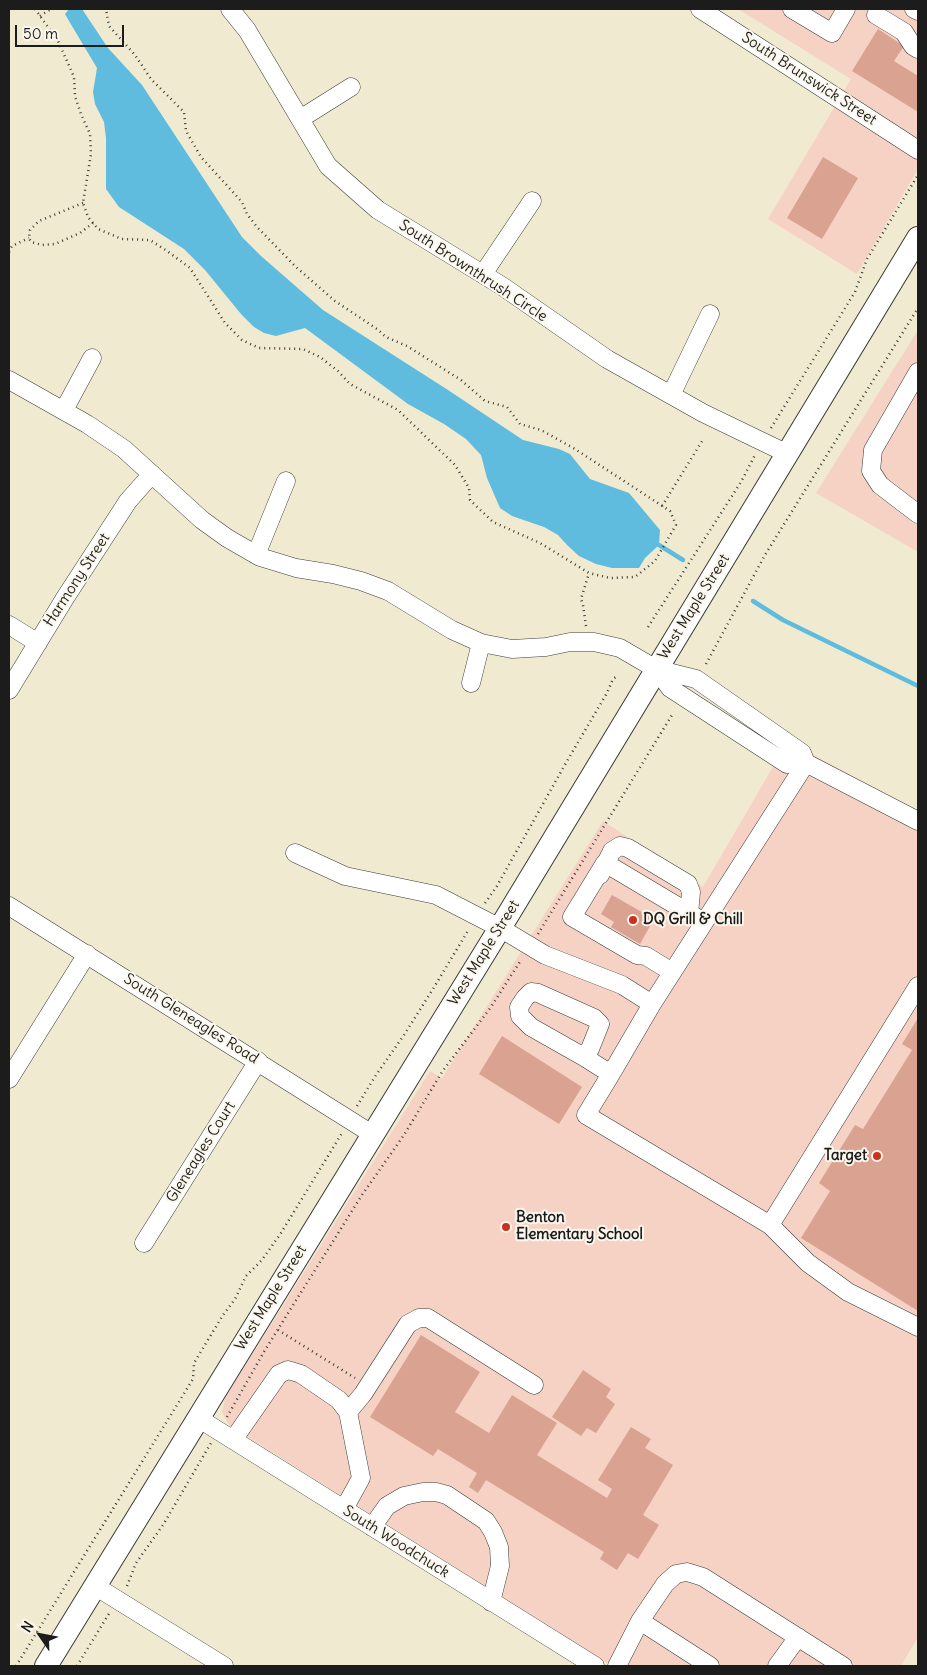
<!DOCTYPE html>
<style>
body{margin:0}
#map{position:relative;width:927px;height:1675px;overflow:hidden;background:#f0ead0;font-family:Delius,sans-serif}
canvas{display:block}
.frame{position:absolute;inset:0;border:10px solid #1c1c1c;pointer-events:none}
.north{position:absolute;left:15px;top:1610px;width:50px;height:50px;-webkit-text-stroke:4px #fbf7ec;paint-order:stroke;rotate:303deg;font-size:14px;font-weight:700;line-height:20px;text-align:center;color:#1c1c1c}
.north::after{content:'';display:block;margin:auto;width:18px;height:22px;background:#1c1c1c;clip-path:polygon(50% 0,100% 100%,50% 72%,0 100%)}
.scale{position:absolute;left:15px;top:25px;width:109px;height:22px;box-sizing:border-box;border:2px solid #1c1c1c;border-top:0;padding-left:6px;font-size:15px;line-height:18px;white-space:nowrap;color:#1c1c1c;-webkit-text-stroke:4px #fbf7ec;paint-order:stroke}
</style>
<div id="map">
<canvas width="927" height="1675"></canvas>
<div class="frame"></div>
<div class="north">N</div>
<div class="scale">50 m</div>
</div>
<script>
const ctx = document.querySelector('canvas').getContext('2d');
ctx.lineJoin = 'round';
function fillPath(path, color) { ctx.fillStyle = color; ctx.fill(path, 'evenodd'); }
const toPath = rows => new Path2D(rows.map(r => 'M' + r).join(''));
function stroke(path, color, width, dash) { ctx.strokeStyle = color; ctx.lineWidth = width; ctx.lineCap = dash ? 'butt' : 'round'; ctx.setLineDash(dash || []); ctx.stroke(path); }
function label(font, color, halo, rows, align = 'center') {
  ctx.font = font + ' Delius,sans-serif'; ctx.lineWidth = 4; ctx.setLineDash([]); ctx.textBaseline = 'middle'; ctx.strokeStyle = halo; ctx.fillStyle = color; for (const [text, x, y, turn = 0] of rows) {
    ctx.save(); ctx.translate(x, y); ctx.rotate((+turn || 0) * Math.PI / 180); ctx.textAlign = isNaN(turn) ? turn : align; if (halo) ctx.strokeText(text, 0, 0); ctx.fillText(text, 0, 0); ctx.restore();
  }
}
fillPath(toPath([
 [738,9,918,9,918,169,857,274,768,219,851,79],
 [918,330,918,552,816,493],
 [788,741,918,812,918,1637,901,1666,612,1666,229,1425,222,1412,225,1398,430,1071,442,1078,603,821,703,887]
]), '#f6d2c5');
fillPath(toPath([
 [69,9,82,9,108,48,142,85,242,237,261,256,323,310,448,390,523,440,559,449,570,454,590,479,629,493,660,530,659,545,645,558,639,568,612,568,596,564,579,556,567,545,558,535,544,527,512,516,500,508,487,478,481,455,466,439,444,424,408,404,305,328,276,336,264,333,254,327,241,314,205,270,184,249,119,207,106,189,106,138,104,122,95,104,93,92,97,68,69,21,65,14]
]), '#60bcde');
stroke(toPath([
 [659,545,683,560],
 [753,601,783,620,918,686]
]), '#60bcde', 4.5);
fillPath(toPath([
 [878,29,904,46,894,61,918,76,918,112,852,71],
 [823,157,858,178,822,239,787,218],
 [612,895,654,919,640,944,611,927,614,922,601,914],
 [918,1018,918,1311,801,1238,830,1191,819,1183,855,1125,863,1129,912,1050,902,1044],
 [502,1036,582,1087,559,1124,479,1074],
 [421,1335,480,1372,455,1412,489,1433,512,1395,557,1423,537,1455,607,1498,612,1489,598,1480,631,1427,651,1439,645,1448,673,1465,643,1515,659,1525,638,1559,628,1553,617,1570,600,1559,604,1552,486,1480,478,1493,469,1487,477,1473,438,1449,433,1456,370,1417],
 [583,1370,611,1389,606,1397,615,1404,596,1433,587,1428,581,1436,552,1417]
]), '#daa290');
const minor = toPath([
 [230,9,247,30,328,166,378,210,502,286,607,359,703,413,788,454],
 [700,9,918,150],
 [792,9,832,33,846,9],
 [914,9,918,11],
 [876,15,904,32,913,46,918,49],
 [300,119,351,87],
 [483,274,532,201],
 [918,372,873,450,871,471,880,485,918,514],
 [9,380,87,424,124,449,202,520,227,538,260,557,296,568,333,574,361,581,388,591,452,630,481,643,512,649,546,647,570,642,594,642,620,648,656,669,696,679,802,753,806,763],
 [671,395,710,314],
 [64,410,92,358],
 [256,555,286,481],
 [9,625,38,643],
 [656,669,670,688,787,764,806,763,918,821],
 [471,683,481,643],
 [9,690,65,598,128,501,152,474],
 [295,853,345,876,436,895,500,928,545,955,622,985,652,1004],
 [600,875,612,851,620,846,628,848,688,884,691,892,689,914],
 [9,906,372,1134],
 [672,972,646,956,637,955,572,917,605,863,704,922],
 [918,986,770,1225,808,1263,848,1292,918,1327],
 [584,1057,531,1027,520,1016,519,1007,525,998,531,992,538,993,594,1018,600,1024,590,1049,584,1057,611,1074,652,1004,806,763],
 [611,1074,586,1115,770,1225],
 [9,1079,87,954],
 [144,1243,258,1061],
 [348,1412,363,1394,408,1324,419,1318,428,1318,534,1385],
 [198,1418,595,1666],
 [233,1440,279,1374,288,1370,301,1374,339,1400,348,1412,361,1478,344,1509],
 [372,1527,387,1506,404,1496,423,1492,436,1492,447,1495,486,1521,493,1532,499,1547,500,1566,491,1602],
 [95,1586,224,1666],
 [640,1621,710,1666],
 [617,1666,640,1621,665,1584,676,1574,687,1572,703,1577,843,1666],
 [777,1666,798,1637]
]);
const major = toPath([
 [46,1666,500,928,918,238]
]);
stroke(minor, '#3c3b37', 19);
stroke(major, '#3c3b37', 24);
stroke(toPath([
 [35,9,58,41,67,61,74,77,75,96,81,114,90,134,91,154,83,203,88,217,98,229,122,239,150,240,167,251,190,268,225,323,242,340,259,348,303,349,320,357,338,371,350,384,398,410,455,465,469,488,470,500,493,522,540,543,589,573,610,578,635,577,655,561,676,525,670,511,575,449,541,430,520,424,507,407,485,401,461,380,407,346,386,337,377,329,335,301,296,267,257,227,247,214,242,202,201,157,186,131,184,112,151,79,135,55,109,26,106,9],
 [40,16,51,9],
 [83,203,39,221,30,230,29,238,31,242,42,245,55,244,80,233,93,223],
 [9,252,12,246,29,238],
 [771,428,855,292,867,259,918,175],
 [662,506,704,438],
 [586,626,583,605,581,599,589,573],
 [648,627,741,482,755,455],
 [706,664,765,555,918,308],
 [485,903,497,886,567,761,607,693,613,679,617,676],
 [538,934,672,715],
 [357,1106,376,1075,404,1035,433,989,469,929],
 [278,1330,355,1378],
 [227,1417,265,1350,362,1195,404,1135,442,1072,491,1007,521,960],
 [127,1586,136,1563,163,1525,211,1443],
 [16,1666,193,1379,194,1363,223,1315,235,1299,246,1276,262,1260,281,1233,342,1133],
 [77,1666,110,1612]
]), '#3c3b37', 2.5, [1, 4]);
stroke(minor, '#fff', 18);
stroke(major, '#fff', 22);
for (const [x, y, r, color] of [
 [633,920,5,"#c8321e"],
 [877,1156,5,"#c8321e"],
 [506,1227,5,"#c8321e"]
]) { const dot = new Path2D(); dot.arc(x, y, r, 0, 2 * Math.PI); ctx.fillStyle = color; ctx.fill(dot); stroke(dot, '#fbf7ec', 2); }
label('15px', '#1c1c1c', '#fbf7ec', [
 ["South Brunswick Street",809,79,33],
 ["South Brownthrush Circle",473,271,33],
 ["Harmony Street",77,580,-57],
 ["West Maple Street",694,607,-58],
 ["West Maple Street",484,953,-58],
 ["South Gleneagles Road",191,1019,32],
 ["Gleneagles Court",201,1152,-58],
 ["West Maple Street",271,1298,-58],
 ["South Woodchuck",396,1542,32]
]);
label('bold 15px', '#1c1c1c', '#fbf7ec', [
 ["DQ Grill & Chill",643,920],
 ["Target",867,1156,"right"],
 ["Benton",516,1218],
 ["Elementary School",516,1235]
], 'left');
</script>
